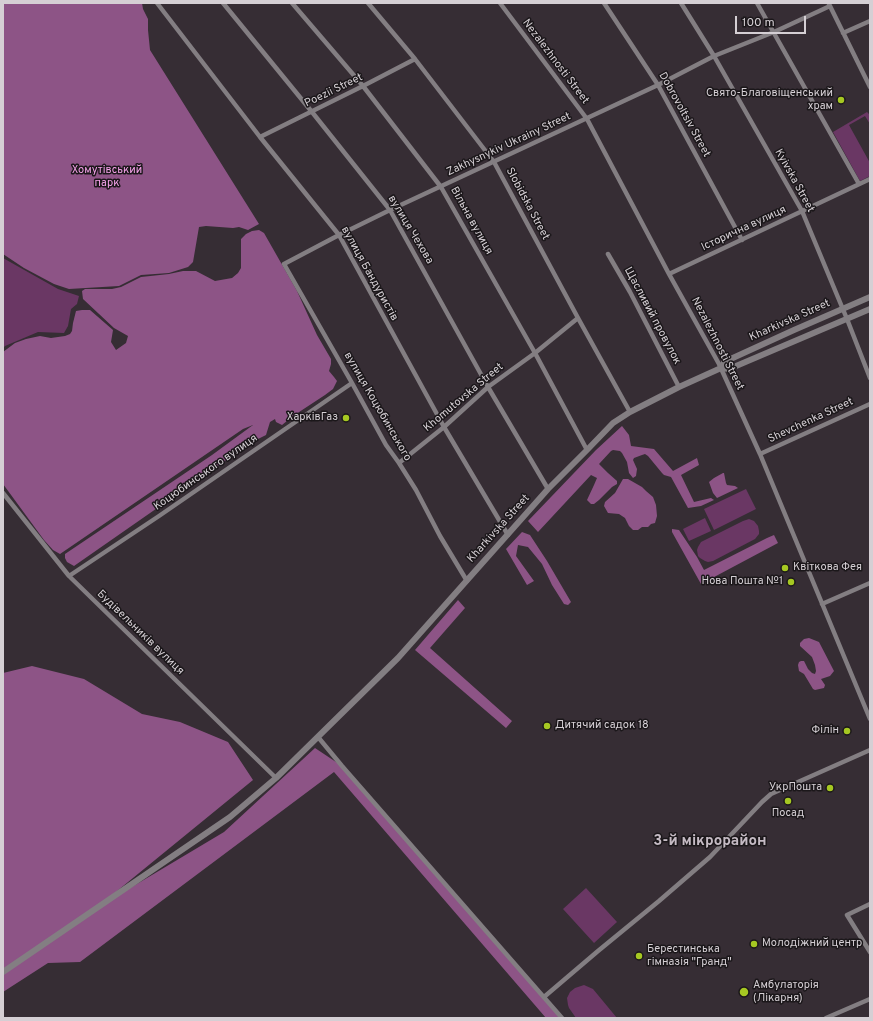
<!DOCTYPE html>
<meta charset="utf-8">
<style>
body{margin:0}
#map{position:relative;width:873px;height:1021px;overflow:hidden;background:#362d34;font-family:Overpass,sans-serif}
canvas{display:block}
.frame{position:absolute;inset:0;border:4px solid #d5cfd4;pointer-events:none}
.scale{position:absolute;left:735px;top:16px;width:71px;height:18px;box-sizing:border-box;border:2px solid #d5cfd4;border-top:0;padding-left:5px;font-size:12px;line-height:14px;white-space:nowrap;color:#d5cfd4;-webkit-text-stroke:3px #1b171a;paint-order:stroke}
</style>
<div id="map">
<canvas width="873" height="1021"></canvas>
<div class="frame"></div>
<div class="scale">100 m</div>
</div>
<script>
const ctx = document.querySelector('canvas').getContext('2d');
ctx.lineJoin = 'round';
function fillPath(path, color) { ctx.fillStyle = color; ctx.fill(path, 'evenodd'); }
const toPath = rows => new Path2D(rows.map(r => 'M' + r).join(''));
function stroke(path, color, width, dash) { ctx.strokeStyle = color; ctx.lineWidth = width; ctx.lineCap = dash ? 'butt' : 'round'; ctx.setLineDash(dash || []); ctx.stroke(path); }
function label(font, color, halo, rows, align = 'center') {
  ctx.font = font + ' Overpass,sans-serif'; ctx.lineWidth = 3; ctx.setLineDash([]); ctx.textBaseline = 'middle'; ctx.strokeStyle = halo; ctx.fillStyle = color; for (const [text, x, y, turn = 0] of rows) {
    ctx.save(); ctx.translate(x, y); ctx.rotate((+turn || 0) * Math.PI / 180); ctx.textAlign = isNaN(turn) ? turn : align; if (halo) ctx.strokeText(text, 0, 0); ctx.fillText(text, 0, 0); ctx.restore();
  }
}
fillPath(toPath([
 [867,112,870,115,870,124,865,116,849,125,870,163,870,176,860,181,833,132],
 [3,258,58,289,79,296,77,304,71,309,68,326,64,333,38,332,5,346,3,348],
 [746,489,756,509,714,530,704,509],
 [705,518,711,531,689,541,683,529],
 [749,519,754,521,758,526,759,531,759,534,755,539,713,561,708,562,705,561,700,558,698,556,697,550,698,547,701,542,743,521],
 [586,888,617,922,594,943,563,909],
 [584,985,593,989,617,1018,576,1018,569,1008,568,1005,567,998,570,992,575,988]
]), '#6a3764');
fillPath(toPath([
 [3,3,142,3,143,9,148,19,148,30,150,50,259,224,248,230,239,227,233,228,206,226,199,227,193,262,188,267,169,273,141,275,119,286,69,289,54,284,24,268,3,254],
 [259,230,264,233,297,291,317,335,331,359,331,364,329,371,334,377,337,381,333,389,325,395,293,416,282,425,276,422,275,419,270,422,266,435,252,442,74,566,67,562,65,558,65,554,212,455,253,425,243,429,60,554,53,550,44,540,3,484,3,352,15,343,26,339,40,336,51,338,65,336,70,334,72,331,73,323,76,311,82,310,90,310,113,330,111,342,116,350,126,343,128,336,114,328,83,299,82,291,85,289,112,289,121,287,141,277,169,274,183,271,196,271,215,281,232,278,238,273,241,268,241,239,246,234,252,231],
 [622,426,629,435,631,446,654,449,673,471,697,458,699,465,681,475,694,502,711,498,714,500,701,506,688,508,671,477,664,475,662,473,648,456,645,454,642,455,634,458,633,460,637,469,636,476,633,478,629,473,627,462,622,453,620,451,613,450,611,451,599,464,608,473,617,481,617,484,612,487,599,500,594,504,591,504,587,500,594,485,597,478,591,475,538,532,528,521,596,450],
 [723,473,724,473,726,483,727,485,735,486,738,488,717,498,713,493,709,482,714,478],
 [623,479,628,479,642,487,646,491,653,497,656,505,657,516,655,523,651,524,648,527,642,527,638,530,633,530,629,526,625,518,619,514,608,513,604,506,605,502,615,493],
 [672,529,679,530,697,557,704,570,767,538,774,535,778,543,701,584,672,532],
 [522,532,530,535,547,561,571,602,568,605,564,604,552,585,542,564,528,547,518,545,516,556,534,581,527,585,506,549],
 [458,600,465,608,430,648,512,721,506,728,415,650],
 [809,638,819,642,834,671,830,676,821,679,825,685,824,688,815,690,813,689,804,674,799,671,798,665,799,662,801,661,804,661,808,669,812,673,815,674,816,671,815,665,812,657,800,646,800,643,804,639],
 [32,666,84,679,142,714,180,722,228,742,253,780,95,909,224,832,315,748,342,766,562,1018,546,1018,334,772,80,962,48,963,3,992,3,673]
]), '#8d5486');
stroke(toPath([
 [157,3,260,137,339,235,444,427,508,535],
 [223,3,312,112,390,210,488,387,548,489],
 [292,3,363,86,441,187,535,353,587,450],
 [368,3,415,59,494,162,578,318,630,412],
 [500,3,587,119,669,274,719,364,760,454,870,719],
 [604,3,658,85,742,240],
 [681,3,714,56,802,211,847,319,870,378],
 [757,3,859,184],
 [829,4,870,87],
 [843,33,870,21],
 [260,137,363,86,415,59],
 [608,254,630,292,679,387],
 [669,274,870,179],
 [760,454,870,404],
 [399,463,444,427,488,387,535,353,578,318],
 [3,493,69,576,276,778],
 [69,576,159,516,352,383],
 [467,581,440,536,416,490,399,463,386,445,352,383,284,264,339,235,390,210,658,85,714,56,774,32,830,6],
 [822,604,870,583],
 [318,737,342,766,562,1018],
 [870,904,847,915,870,952],
 [544,997,598,951,659,901,710,857,762,802,771,794,870,750],
 [826,1018,870,999]
]), '#837e82', 4.5);
stroke(toPath([
 [721,368,724,362,794,330,870,297],
 [3,972,230,817,276,778,398,658,548,489,587,450,613,423,630,412,679,387,721,368,729,369,870,309]
]), '#837e82', 6);
for (const [x, y, r, color] of [
 [841,100,4,"#a6c822"],
 [346,418,4,"#a6c822"],
 [785,568,4,"#a6c822"],
 [791,582,4,"#a6c822"],
 [547,726,4,"#a6c822"],
 [847,731,4,"#a6c822"],
 [830,788,4,"#a6c822"],
 [788,801,4,"#a6c822"],
 [754,944,4,"#a6c822"],
 [639,956,4,"#a6c822"],
 [744,992,5,"#a6c822"]
]) { const dot = new Path2D(); dot.arc(x, y, r, 0, 2 * Math.PI); ctx.fillStyle = color; ctx.fill(dot); stroke(dot, '#1b171a', 1.5); }
label('11px', '#d5cfd4', '#1b171a', [
 ["Nezalezhnosti Street",555,62,53],
 ["Poezii Street",334,91,-26],
 ["Dobrovoltsiv Street",684,115,61],
 ["Zakhysnykiv Ukrainy Street",509,145,-25],
 ["Kyivska Street",794,181,61],
 ["Slobidska Street",527,204,62],
 ["Вільна вулиця",471,221,61],
 ["Історична вулиця",744,229,-25],
 ["вулиця Чехова",410,230,59],
 ["вулиця Бандуристів",369,274,61],
 ["Щасливий провулок",652,316,62],
 ["Kharkivska Street",790,321,-24],
 ["Nezalezhnosti Street",717,344,63],
 ["Khomutovska Street",464,398,-40],
 ["вулиця Коцюбинського",377,407,60],
 ["Shevchenka Street",811,421,-25],
 ["Коцюбинського вулиця",206,473,-35],
 ["Kharkivska Street",499,529,-48],
 ["Будівельників вулиця",140,633,44]
]);
label('11px', '#d5cfd4', '#1b171a', [
 ["Свято-Благовіщенський",833,94],
 ["храм",833,107],
 ["ХарківГаз",338,418],
 ["Квіткова Фея",793,568,"left"],
 ["Нова Пошта №1",783,582],
 ["Дитячий садок 18",555,726,"left"],
 ["Філін",839,731],
 ["УкрПошта",822,788],
 ["Посад",788,814,"center"],
 ["Молодіжний центр",762,944,"left"],
 ["Берестинська",647,950,"left"],
 ["гімназія \"Гранд\"",647,963,"left"],
 ["Амбулаторія",753,986,"left"],
 ["(Лікарня)",753,999,"left"]
], 'right');
label('11px', '#f3a1e8', '#1b171a', [
 ["Хомутівський",107,171],
 ["парк",107,184]
]);
label('bold 15px', '#c5bbc4', '#1b171a', [
 ["3-й мікрорайон",710,842]
]);
</script>
